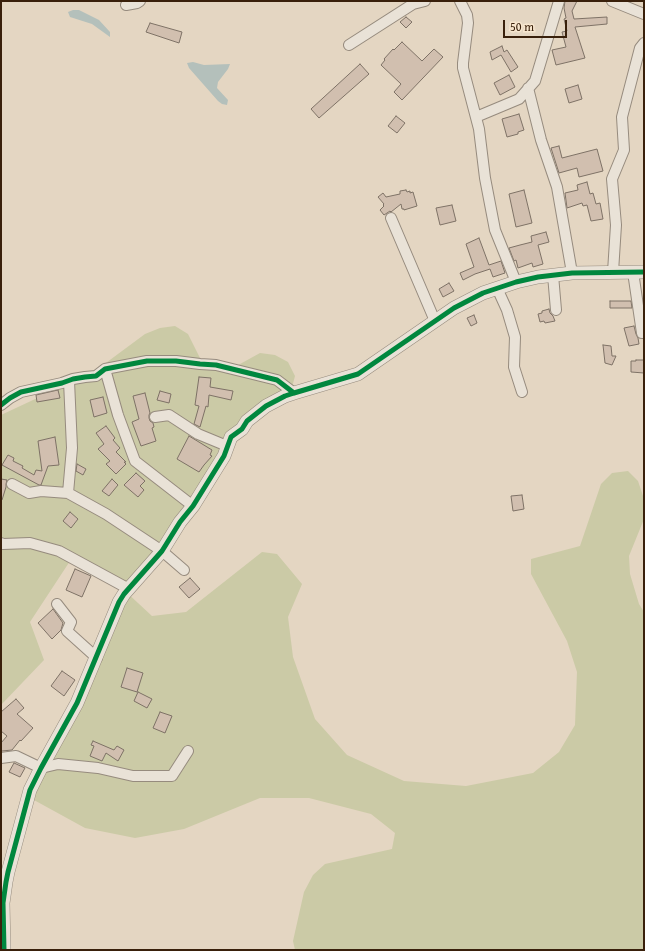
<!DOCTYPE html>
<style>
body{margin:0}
#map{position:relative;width:645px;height:951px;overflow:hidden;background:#e4d6c2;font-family:"Gentium Book Plus",serif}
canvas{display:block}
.frame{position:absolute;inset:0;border:2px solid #39200b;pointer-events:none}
.scale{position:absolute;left:503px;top:20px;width:64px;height:18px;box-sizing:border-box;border:2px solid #39200b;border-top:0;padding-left:5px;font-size:12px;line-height:14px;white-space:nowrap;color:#39200b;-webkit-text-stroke:3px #f7e6ce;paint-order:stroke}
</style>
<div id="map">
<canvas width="645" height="951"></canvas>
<div class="frame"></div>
<div class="scale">50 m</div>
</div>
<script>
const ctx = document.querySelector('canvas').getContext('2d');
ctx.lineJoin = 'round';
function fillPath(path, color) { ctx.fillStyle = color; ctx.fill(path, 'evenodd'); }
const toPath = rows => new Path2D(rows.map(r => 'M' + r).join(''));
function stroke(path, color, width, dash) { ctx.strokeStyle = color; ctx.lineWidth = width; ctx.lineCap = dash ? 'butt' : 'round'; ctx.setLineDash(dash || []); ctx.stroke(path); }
fillPath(toPath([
 [175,326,188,334,202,362,231,369,260,353,275,355,288,362,295,376,291,391,245,428,184,523,124,590,152,616,186,612,262,552,277,554,302,584,288,617,293,657,315,719,347,755,404,781,466,786,533,773,559,752,575,725,577,672,567,641,531,574,531,559,580,546,601,484,612,473,628,471,638,481,644,499,644,519,629,556,630,574,639,604,644,612,644,950,295,950,293,941,304,892,313,875,325,864,392,849,395,833,371,814,309,798,260,798,184,829,135,838,85,828,23,794,72,709,124,590,70,561,30,622,44,660,1,705,1,415,95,371,145,334,160,328]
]), '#cbcaa6');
fillPath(toPath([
 [73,10,79,10,99,20,110,32,110,37,92,24,70,17,68,12],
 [193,62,204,65,230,64,228,69,218,82,217,88,228,100,227,105,222,104,218,101,189,68,187,63]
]), '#b4c0bb');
const building = toPath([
 [565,1,577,1,572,11,574,19,607,17,607,24,575,27,585,58,556,65,552,50,566,47,562,32,567,31,564,19,566,18,564,8,565,1],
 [406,17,412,22,406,28,400,22,406,17],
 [150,23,182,32,179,43,146,32,150,23],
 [402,42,422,61,434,49,443,57,402,100,394,92,401,84,381,65,385,60,384,59,393,49,394,50,402,42],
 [502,46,504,52,507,50,518,67,511,72,501,55,492,60,490,52,502,46],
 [360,64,369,74,319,118,311,109,360,64],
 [509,75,515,87,500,95,494,83,509,75],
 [578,85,582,99,569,103,565,89,578,85],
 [519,114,524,130,518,132,518,134,507,137,502,119,519,114],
 [396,116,405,123,397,133,388,126,396,116],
 [559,146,562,158,597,149,603,171,579,177,577,168,559,173,551,148,559,146],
 [587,182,590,194,593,193,596,204,600,203,603,219,591,221,587,205,583,206,582,203,567,208,565,193,578,190,577,185,587,182],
 [406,190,407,192,410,191,410,193,413,192,417,206,404,210,404,209,402,209,401,204,391,212,390,211,384,215,380,210,384,206,383,205,384,204,378,197,383,193,386,197,400,194,400,191,406,190],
 [524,190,532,223,516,227,509,194,524,190],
 [452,205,456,221,440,225,436,208,452,205],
 [546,232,549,242,538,245,543,264,533,267,532,263,518,268,516,260,514,261,509,248,520,245,532,242,531,236,546,232],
 [479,238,489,265,501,261,505,273,493,277,490,269,475,274,463,280,460,273,474,267,466,244,479,238],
 [449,283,454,291,443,297,439,289,449,283],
 [610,301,631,301,632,308,610,308,610,301],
 [549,309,550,313,553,316,555,321,545,323,544,321,540,322,538,314,542,313,542,311,549,309],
 [474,315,477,323,471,326,467,318,474,315],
 [634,326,636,334,638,338,639,344,629,346,624,328,634,326],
 [603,345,611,346,612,356,616,356,612,365,605,363,603,345],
 [636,360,644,360,644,373,631,372,631,361,636,361,636,360],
 [199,377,211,378,210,387,233,391,231,400,209,395,208,407,206,406,200,427,194,424,199,406,195,405,199,377],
 [58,390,60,398,37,402,36,395,58,390],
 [160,391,171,394,169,403,157,400,160,391],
 [145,393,150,413,149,415,149,418,150,421,153,423,154,427,152,428,156,441,141,446,132,422,139,419,133,396,145,393],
 [103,397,107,413,94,417,90,400,103,397],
 [106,426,115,438,113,440,120,448,116,452,126,462,124,462,126,464,116,474,106,464,110,461,98,449,104,444,96,433,106,426],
 [189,436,212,450,210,455,212,456,204,465,199,472,177,459,189,436],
 [55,437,59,465,48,466,41,485,39,485,2,465,8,455,14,458,13,461,23,466,22,468,34,475,36,470,42,471,38,441,55,437],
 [77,464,86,469,83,475,76,471,77,464],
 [136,473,145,481,140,486,144,490,138,497,124,485,136,473],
 [1,479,7,480,6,484,6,487,2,500,1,499,1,479],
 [112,479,118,485,109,496,102,491,112,479],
 [522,495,524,509,513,511,511,496,522,495],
 [70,512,78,519,71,528,63,521,70,512],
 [75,569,91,576,82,597,66,590,75,569],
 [190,578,200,589,189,598,179,587,190,578],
 [53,609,63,623,61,630,52,639,38,623,53,609],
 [127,668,143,673,137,692,121,687,127,668],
 [62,671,75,680,64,696,51,686,62,671],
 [138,692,152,699,147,708,134,701,138,692],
 [16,699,24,708,17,714,33,728,21,741,20,740,12,750,2,751,1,750,1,743,7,736,1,731,1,712,16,699],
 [160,712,172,716,165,733,153,728,160,712],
 [93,741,114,750,117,746,124,750,118,761,106,753,102,761,90,756,94,746,91,745,93,741],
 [14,763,25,768,20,777,9,772,14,763]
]);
fillPath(building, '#d1bfaf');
stroke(building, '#7e7266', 1);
const minor = toPath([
 [460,1,467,15,468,23,463,63,463,68,479,129,485,178,495,230,516,282],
 [612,1,644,14],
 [126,5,137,3,140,1],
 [349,45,413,4,425,1],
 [528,88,541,140,557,187,572,273],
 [476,117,519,99,535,81,559,1],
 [391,218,435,321],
 [613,272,616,225,612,179,624,150,622,117,640,48,644,43],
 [633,272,642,333,644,333],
 [553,275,556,310],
 [497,288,507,310,515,337,514,367,522,392],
 [105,369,118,415,135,461,193,506],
 [1,405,10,398,21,392,62,383,73,379,85,377,96,376,105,369,147,361,176,361,200,364,216,365,277,380,294,393],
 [155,417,169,415,198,434,227,446],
 [12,484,29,493,41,491,68,493,106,514,162,551,184,570],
 [68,493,72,448,69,381],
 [1,543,3,544,30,543,59,551,129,589],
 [57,604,71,622,67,631,97,658],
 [1,758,16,756,41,768,58,764,98,768,133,776,172,776,188,751]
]);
const tertiary = toPath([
 [4,950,3,903,6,882,8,872,30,790,41,768,77,703,119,602,124,594,162,551,180,522,193,506,224,456,231,437,242,429,247,421,266,406,285,396,294,393,358,374,454,308,483,293,516,282,538,277,572,273,644,272]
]);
stroke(minor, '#968b7e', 12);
stroke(tertiary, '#968b7e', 14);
stroke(minor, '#e9e2d7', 10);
stroke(tertiary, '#e9e2d7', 13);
stroke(toPath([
 [1,405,10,398,21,392,62,383,73,379,85,377,96,376,105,369,147,361,176,361,200,364,216,365,277,380,294,393],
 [4,950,3,903,6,882,8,872,30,790,41,768,77,703,119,602,124,594,162,551,180,522,193,506,224,456,231,437,242,429,247,421,266,406,285,396,294,393,358,374,454,308,483,293,516,282,538,277,572,273,644,272]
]), '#00873e', 5);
</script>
